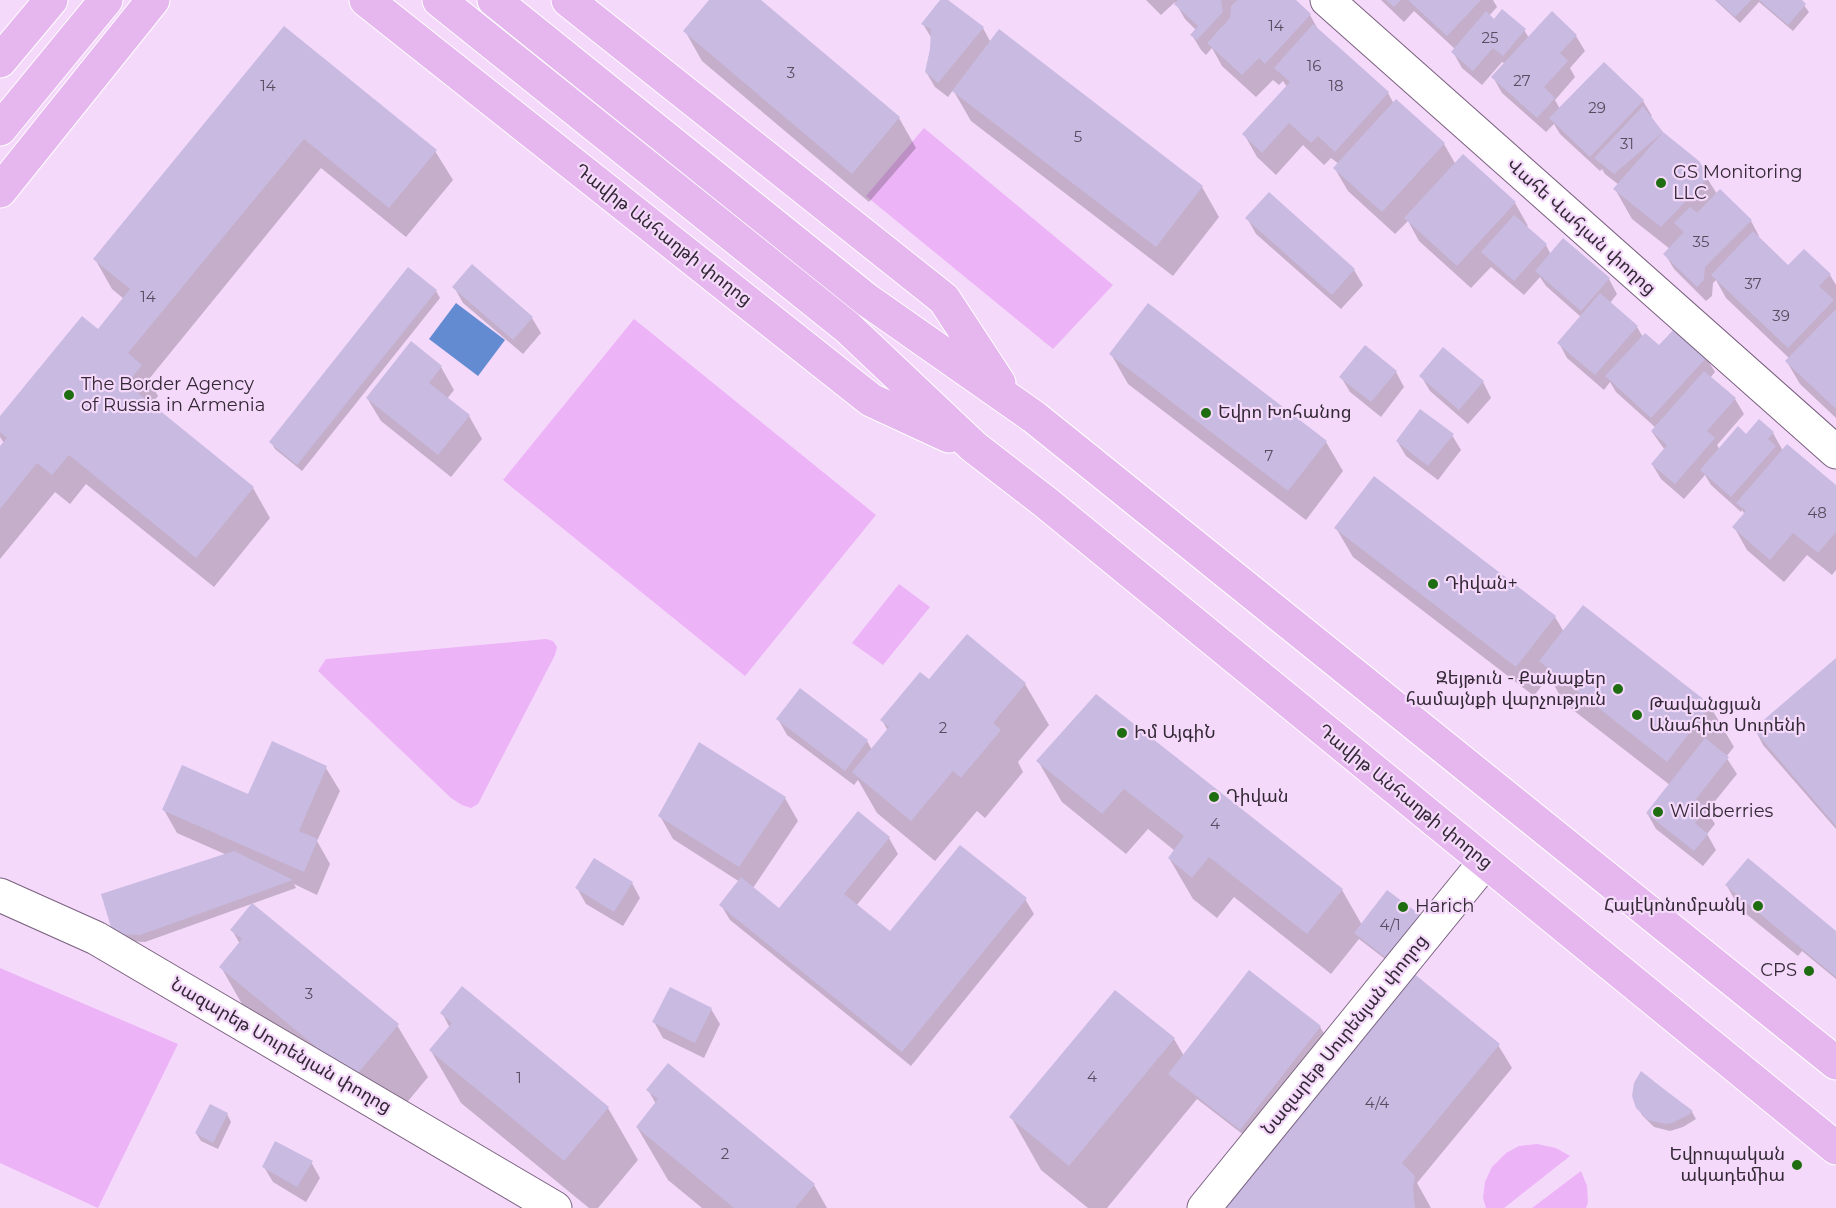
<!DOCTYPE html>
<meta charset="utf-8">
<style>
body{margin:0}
canvas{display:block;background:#f5d9fb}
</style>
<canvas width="1836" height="1208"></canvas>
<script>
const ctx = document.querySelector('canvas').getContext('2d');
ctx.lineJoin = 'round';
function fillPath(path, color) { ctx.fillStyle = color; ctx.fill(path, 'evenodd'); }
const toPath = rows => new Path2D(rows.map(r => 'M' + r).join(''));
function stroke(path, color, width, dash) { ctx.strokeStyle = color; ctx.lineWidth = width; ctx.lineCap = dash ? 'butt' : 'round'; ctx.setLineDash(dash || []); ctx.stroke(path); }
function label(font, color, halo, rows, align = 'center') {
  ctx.font = font + ' Montserrat,"Noto Sans Armenian",sans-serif'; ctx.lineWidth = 4.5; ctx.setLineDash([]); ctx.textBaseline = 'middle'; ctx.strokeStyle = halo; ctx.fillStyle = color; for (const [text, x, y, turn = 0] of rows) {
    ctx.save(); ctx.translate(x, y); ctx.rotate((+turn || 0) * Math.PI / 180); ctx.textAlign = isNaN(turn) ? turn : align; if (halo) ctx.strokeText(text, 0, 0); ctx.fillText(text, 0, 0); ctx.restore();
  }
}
fillPath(toPath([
 [924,128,1113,285,1053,349,866,196],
 [634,319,876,515,745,676,503,480],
 [899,584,930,607,883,665,852,643],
 [546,639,553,641,557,647,555,655,478,804,471,808,462,805,451,798,318,671,326,659],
 [0,968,178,1044,98,1208,0,1163],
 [1537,1144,1556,1148,1570,1156,1504,1208,1486,1208,1483,1198,1485,1182,1492,1167,1506,1153,1519,1146],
 [1581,1171,1587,1186,1588,1202,1586,1208,1532,1208]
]), '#ecb3f7');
fillPath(toPath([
 [456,303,505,340,478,376,429,339]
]), '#628bd1');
fillPath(toPath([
 [711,0,759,0,899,118,916,148,869,202,702,61,685,31],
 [942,0,946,0,983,28,991,43,1202,187,1219,217,1173,276,971,121,953,90,948,97,935,87,926,72,932,39,923,24],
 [1146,0,1294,0,1310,15,1320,33,1388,93,1394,104,1444,144,1456,165,1515,203,1528,226,1526,228,1546,245,1551,255,1609,279,1617,294,1610,303,1637,327,1643,337,1659,348,1706,357,1715,372,1710,378,1735,399,1744,414,1717,445,1720,450,1747,436,1773,433,1783,451,1836,487,1836,570,1832,575,1807,555,1784,582,1747,550,1734,527,1745,515,1742,510,1741,512,1711,485,1705,475,1684,499,1661,479,1652,464,1665,450,1652,432,1656,428,1616,392,1610,382,1604,390,1567,358,1559,343,1581,317,1546,286,1540,277,1524,295,1491,267,1471,288,1419,241,1408,221,1395,234,1348,191,1335,169,1339,164,1331,158,1324,165,1303,145,1276,175,1257,157,1244,134,1287,87,1283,81,1279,85,1273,80,1256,97,1222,66,1212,48,1206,55,1201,50,1192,35,1196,30,1185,19,1175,2,1161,15],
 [1381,0,1493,0,1497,7,1489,16,1494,21,1524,30,1529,38,1576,36,1585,51,1570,68,1575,77,1555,100,1560,109,1643,101,1652,116,1650,118,1662,133,1697,162,1717,194,1751,221,1759,236,1758,238,1788,267,1830,275,1836,285,1836,418,1800,384,1787,362,1790,359,1726,298,1716,280,1713,283,1712,296,1706,301,1674,269,1665,254,1670,249,1632,219,1615,189,1619,185,1605,174,1602,169,1600,171,1560,134,1554,124,1546,132,1502,93,1493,77,1505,64,1502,62,1482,85,1462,68,1453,52,1455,49,1414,11,1404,22],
 [1715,0,1800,0,1809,12,1793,31,1759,2,1740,23],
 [284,28,435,151,453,180,406,237,321,168,149,379,158,396,151,405,253,488,270,518,214,587,86,484,70,504,55,492,0,559,0,449,4,443,0,437,0,418,98,331,124,299,112,289,95,259],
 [1247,218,1354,270,1363,285,1341,309,1256,234],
 [454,287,532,318,541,333,523,354,463,303],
 [436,291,440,298,302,471,275,449,271,442],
 [1111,354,1326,442,1343,471,1306,520,1128,384],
 [441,367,454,390,447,399,469,416,482,439,451,477,381,421,367,398],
 [1396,372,1404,387,1381,417,1350,392,1341,377],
 [1421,376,1483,382,1491,398,1468,424,1430,391],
 [1452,435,1461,450,1438,480,1406,456,1397,441],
 [1336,528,1555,617,1564,632,1584,607,1710,706,1734,747,1726,757,1737,774,1707,811,1715,824,1707,834,1716,850,1703,866,1656,829,1647,813,1670,785,1564,703,1549,676,1534,696,1353,557],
 [1836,660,1836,829,1763,745,1755,729],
 [929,681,1025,684,1049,725,1018,762,1023,772,985,818,977,811,935,861,877,813,858,780,854,785,787,735,778,719,867,741,872,750,888,731,882,720],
 [1096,696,1342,890,1362,925,1398,969,1359,939,1331,974,1234,897,1217,918,1193,899,1169,858,1175,851,1148,829,1126,854,1062,802,1038,761],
 [272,743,326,768,340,791,317,841,330,864,317,895,294,884,296,888,145,942,119,941,115,933,227,855,177,833,164,810,249,796],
 [785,798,798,821,753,888,780,910,858,813,889,838,898,854,856,906,891,933,1025,899,1034,914,911,1066,730,920,721,905,740,882,673,839,660,816],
 [632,883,640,898,623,926,586,904,577,888],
 [1727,886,1836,933,1836,979,1802,951,1798,956,1740,909],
 [232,930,397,1025,428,1077,385,1129,251,1020,221,967,240,944],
 [1250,973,1320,1027,1325,1035,1245,1136,1197,1099,1107,1208,1088,1208,1041,1170,1011,1117,1174,1039,1184,1056],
 [711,1009,720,1024,704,1058,663,1038,654,1022],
 [442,1013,608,1108,638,1160,598,1208,589,1208,461,1103,431,1051,450,1028],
 [1498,1045,1512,1068,1417,1183,1431,1208,1221,1208],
 [648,1090,814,1185,827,1208,702,1208,668,1180,637,1127,656,1104],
 [1638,1107,1692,1112,1696,1119,1683,1127,1670,1131,1654,1127,1642,1115],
 [227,1114,231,1122,218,1149,201,1141,196,1133],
 [311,1162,320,1178,306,1202,273,1182,264,1167]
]), '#0003');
fillPath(toPath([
 [709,0,761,0,900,117,852,174,683,31],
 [940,0,948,0,984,27,938,83,925,72,930,49,931,29,921,24],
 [1178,0,1223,0,1221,1,1223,12,1197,40,1190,35,1198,26,1174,4],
 [1237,0,1296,0,1311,14,1265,64,1259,58,1242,75,1207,43,1230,18,1231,6],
 [1386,0,1401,0,1394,7],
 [1408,0,1481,0,1447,36],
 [1716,0,1751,0,1735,17],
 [1759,0,1802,0,1806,4,1788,25],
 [1502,9,1526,29,1503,56,1493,48,1473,71,1451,52,1486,11,1494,19],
 [1552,11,1577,35,1560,53,1568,61,1544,87,1555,98,1537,118,1491,77],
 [1313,24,1389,92,1335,152,1318,136,1311,143,1289,123,1262,153,1242,134,1290,82,1274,68],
 [284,26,437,150,389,208,304,139,128,353,142,365,127,384,254,487,196,558,69,455,52,475,37,463,0,509,0,446,7,438,0,432,0,416,82,316,98,329,130,289,93,259],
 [999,29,1203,186,1156,247,952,91],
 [1604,62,1644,100,1590,157,1549,118],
 [1396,99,1445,143,1382,212,1333,168],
 [1643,106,1663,132,1699,161,1709,177,1661,227,1613,189,1663,132,1614,174,1594,158],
 [1463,154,1516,202,1457,266,1404,218],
 [1720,189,1752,220,1705,267,1704,280,1697,287,1663,254,1684,232,1674,223,1690,207,1697,213],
 [1269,192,1355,269,1332,295,1245,218],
 [1514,215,1547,244,1514,281,1481,252],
 [1753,231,1788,265,1804,249,1831,274,1819,286,1834,300,1788,348,1711,275],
 [1563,238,1610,278,1581,311,1535,271],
 [472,264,533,317,513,340,452,287],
 [408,267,437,290,297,465,269,442],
 [1600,293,1638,326,1595,375,1557,343],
 [1148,303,1327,441,1288,491,1109,354],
 [1835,310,1836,311,1836,409,1785,361],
 [1676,327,1708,356,1651,418,1605,376,1645,333,1659,345],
 [411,341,442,366,429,383,470,415,438,455,366,398],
 [1365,345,1397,371,1371,402,1339,377],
 [1443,347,1484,381,1459,410,1419,376],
 [1704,371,1736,398,1707,431,1715,438,1675,484,1651,464,1667,445,1651,431],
 [1420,409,1454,434,1428,466,1396,441],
 [1759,419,1774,432,1768,439,1776,446,1731,497,1700,470,1738,426,1746,434],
 [1787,444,1836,485,1836,532,1818,553,1793,533,1770,560,1732,527,1746,511,1736,503],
 [1374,476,1556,616,1516,667,1334,528],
 [1583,605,1711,705,1667,762,1539,661],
 [967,634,1026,683,993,723,1001,730,961,778,953,771,911,821,852,772,889,727,880,720,920,672,929,679],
 [1836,658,1836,826,1753,729],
 [800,688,868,740,845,771,776,719],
 [1096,694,1343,889,1307,934,1209,857,1192,878,1168,858,1184,836,1124,789,1102,814,1036,761],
 [1705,738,1729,757,1696,799,1707,808,1695,823,1708,834,1694,851,1646,813],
 [272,741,327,766,299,831,318,839,304,872,162,810,182,765,248,794],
 [699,742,786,797,739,867,658,816],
 [858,811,890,837,844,894,890,931,960,845,1027,898,902,1052,719,905,741,877,779,908],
 [234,851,293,880,140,935,113,934,101,894],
 [594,858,633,882,614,912,575,888],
 [1748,858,1836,931,1836,977,1725,885],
 [1387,890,1426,919,1393,963,1354,933],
 [252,903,399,1024,354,1078,219,967,242,939,230,930],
 [1249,970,1321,1026,1240,1130,1168,1074],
 [1412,972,1500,1044,1402,1163,1415,1176,1413,1190,1415,1208,1219,1208],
 [462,986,609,1107,564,1161,429,1050,452,1023,440,1013],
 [670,987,712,1008,695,1043,652,1022],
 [1115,990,1175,1038,1069,1166,1009,1117],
 [668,1063,815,1184,795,1208,734,1208,636,1127,658,1099,646,1090],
 [1641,1071,1665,1090,1693,1111,1688,1115,1672,1123,1665,1124,1648,1120,1636,1108,1632,1096,1634,1083],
 [210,1104,228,1113,213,1143,195,1133],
 [275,1141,313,1161,297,1187,262,1167]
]), '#c8bae1');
const minor = toPath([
 [1327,0,1836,452],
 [0,895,96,938,555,1208],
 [1204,1208,1485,862]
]);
const major = toPath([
 [366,0,871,400,949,436],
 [439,0,847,327,974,447,1044,501,1836,1148],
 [494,0,867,300,1034,417,1836,1063],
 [568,0,944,299,999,383],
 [0,61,51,0],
 [0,129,106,0],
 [0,191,153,0]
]);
stroke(minor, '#7a617f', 35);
stroke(major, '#fff', 35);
stroke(minor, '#fff', 33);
stroke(major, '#e5b7ee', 33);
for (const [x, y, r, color] of [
 [1661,183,6,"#1e6d10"],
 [69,395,6,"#1e6d10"],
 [1206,413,6,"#1e6d10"],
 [1433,584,6,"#1e6d10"],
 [1618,689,6,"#1e6d10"],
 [1637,715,6,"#1e6d10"],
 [1122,733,6,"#1e6d10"],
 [1214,797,6,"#1e6d10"],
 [1658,812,6,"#1e6d10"],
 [1758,906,6,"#1e6d10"],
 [1403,907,6,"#1e6d10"],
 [1809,971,6,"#1e6d10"],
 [1797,1165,6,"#1e6d10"]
]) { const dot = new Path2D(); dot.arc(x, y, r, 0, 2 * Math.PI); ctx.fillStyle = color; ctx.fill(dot); stroke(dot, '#f5d9fb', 2); }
label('15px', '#584c60', null, [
 ["14",1276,27],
 ["25",1490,39],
 ["16",1314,67],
 ["3",791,74],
 ["27",1522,82],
 ["14",268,87],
 ["18",1336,87],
 ["29",1597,109],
 ["5",1078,138],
 ["31",1627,145],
 ["35",1701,243],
 ["37",1753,285],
 ["14",148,298],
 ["39",1781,317],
 ["7",1269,457],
 ["48",1817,514],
 ["2",943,729],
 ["4",1215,825],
 ["4/1",1390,926],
 ["3",309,995],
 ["4",1092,1078],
 ["1",519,1079],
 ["4/4",1377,1104],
 ["2",725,1155]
]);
label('18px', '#332835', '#f5d9fb', [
 ["GS Monitoring",1673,173],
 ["LLC",1673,194],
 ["The Border Agency",81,385],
 ["of Russia in Armenia",81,406],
 ["Եվրո Խոհանոց",1218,413],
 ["Դիվան+",1445,584],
 ["Զեյթուն - Քանաքեր",1606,679,"right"],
 ["համայնքի վարչություն",1606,700,"right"],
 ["Թավանցյան",1649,705],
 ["Անահիտ Սուրենի",1649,726],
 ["Իմ ԱյգիՆ",1134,733],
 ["Դիվան",1226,797],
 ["Wildberries",1670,812],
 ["Հայէկոնոմբանկ",1746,906,"right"],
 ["Harich",1415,907],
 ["CPS",1797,971,"right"],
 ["Եվրոպական",1785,1155,"right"],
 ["ակադեմիա",1785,1176,"right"]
], 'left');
label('18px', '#332835', '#f5d9fb', [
 ["Վահե Վահյան փողոց",1581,227,42],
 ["Դավիթ Անհաղթի փողոց",663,235,38],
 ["Դավիթ Անհաղթի փողոց",1405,797,39],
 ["Նազարեթ Սուրենյան փողոց",1345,1035,-51],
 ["Նազարեթ Սուրենյան փողոց",281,1046,30]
]);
</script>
